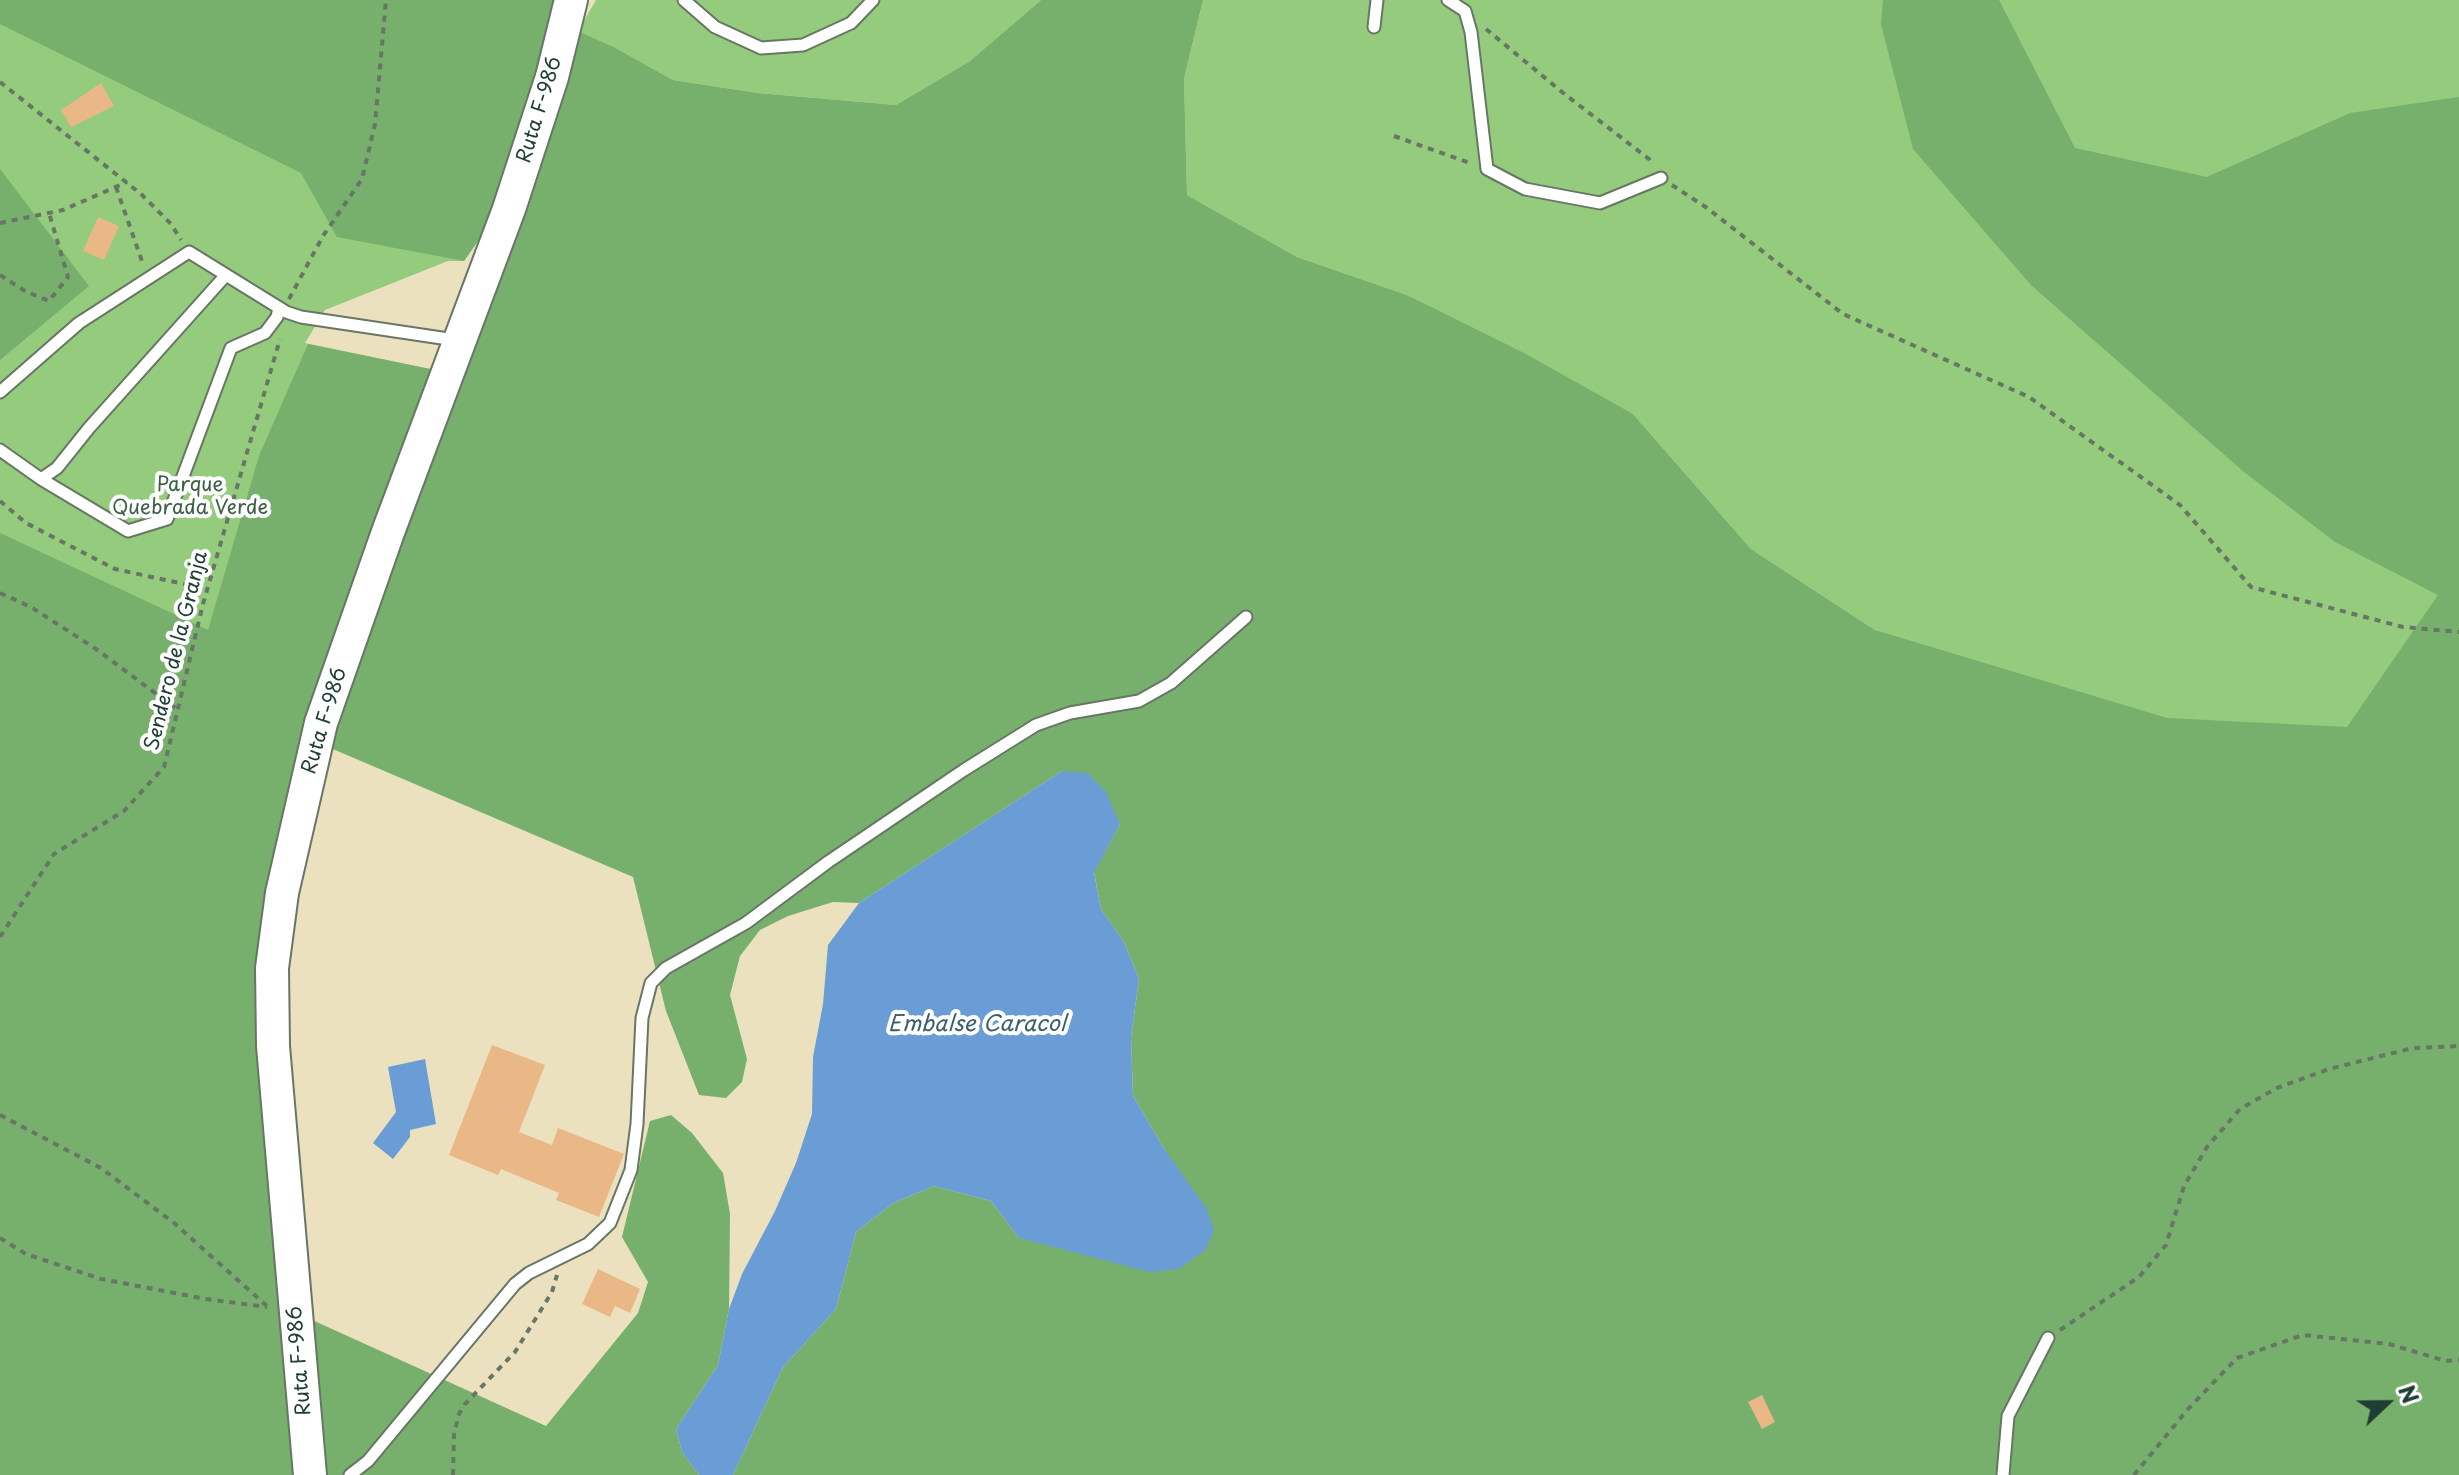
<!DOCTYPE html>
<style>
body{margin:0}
#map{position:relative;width:2459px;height:1475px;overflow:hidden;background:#ece1bf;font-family:"Playpen Sans",sans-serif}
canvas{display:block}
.north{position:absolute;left:2347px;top:1363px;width:80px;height:80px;-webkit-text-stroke:6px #fff;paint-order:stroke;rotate:68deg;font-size:22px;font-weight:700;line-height:32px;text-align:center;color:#1f3d34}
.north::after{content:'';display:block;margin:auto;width:28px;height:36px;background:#1f3d34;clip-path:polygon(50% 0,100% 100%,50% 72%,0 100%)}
</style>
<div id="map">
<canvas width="2459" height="1475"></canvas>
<div class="north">N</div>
</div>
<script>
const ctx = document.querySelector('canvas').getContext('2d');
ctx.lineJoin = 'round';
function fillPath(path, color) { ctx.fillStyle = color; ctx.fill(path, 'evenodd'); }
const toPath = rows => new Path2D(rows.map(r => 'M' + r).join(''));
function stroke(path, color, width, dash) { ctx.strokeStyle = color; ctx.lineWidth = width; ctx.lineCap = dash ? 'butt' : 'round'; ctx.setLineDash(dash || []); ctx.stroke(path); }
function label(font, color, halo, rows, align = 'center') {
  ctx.font = font + ' "Playpen Sans",sans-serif'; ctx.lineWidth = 8; ctx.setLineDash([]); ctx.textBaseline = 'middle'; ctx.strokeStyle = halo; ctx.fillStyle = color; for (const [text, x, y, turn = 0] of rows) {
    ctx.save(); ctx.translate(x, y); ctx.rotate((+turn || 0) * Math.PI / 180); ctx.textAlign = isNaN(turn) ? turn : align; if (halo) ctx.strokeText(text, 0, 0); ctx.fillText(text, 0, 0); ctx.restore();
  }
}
fillPath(toPath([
 [0,0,502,207,464,261,448,261,325,310,305,343,435,370,0,1224],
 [596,0,1041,0,970,61,896,105,758,93,673,80,614,47,578,31],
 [1203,0,1905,0,2459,581,2358,749,2163,739,1875,630,1751,549,1633,414,1407,295,1297,257,1187,195,1184,79],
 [1974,0,2459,0,2459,119,2209,200,2061,167]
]), '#94cb7d');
fillPath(toPath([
 [0,0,555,0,544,52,502,207,464,261,337,237,301,173,0,24],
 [1041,0,1203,0,1184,79,1187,195,1297,257,1407,295,1524,353,1633,414,1751,549,1875,630,2167,718,2347,727,2438,595,2335,542,2244,472,2031,285,1913,149,1881,24,1883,0,1999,0,2075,148,2207,177,2350,113,2459,97,2459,1475,733,1475,783,1367,836,1309,856,1232,893,1203,934,1186,991,1201,1019,1238,1165,1150,1133,1096,1131,1037,1139,979,1124,942,1101,909,1094,872,1120,824,1062,771,859,903,833,902,788,916,760,930,740,956,730,995,747,1059,742,1082,726,1098,699,1095,666,1011,633,877,328,747,578,31,614,47,673,80,758,93,896,105,970,61],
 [0,169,89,286,0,360],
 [308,344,435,370,274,891,302,1475,0,1475,0,533,208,630,259,456],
 [671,1115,692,1133,723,1173,730,1214,729,1309,718,1365,676,1429,682,1452,699,1475,324,1475,310,1319,546,1426,638,1313,648,1282,622,1237,650,1121]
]), '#77af6c');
fillPath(toPath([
 [1062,771,1087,773,1106,792,1120,824,1094,873,1101,909,1124,942,1139,979,1131,1037,1133,1096,1165,1150,1206,1208,1214,1230,1205,1250,1179,1269,1150,1272,1019,1238,991,1201,934,1186,893,1203,856,1232,836,1309,783,1367,733,1475,699,1475,682,1452,676,1429,718,1365,729,1309,742,1274,775,1211,796,1163,812,1114,813,1057,823,1004,828,945,859,903],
 [425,1059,436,1124,410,1130,410,1137,393,1159,373,1143,396,1112,388,1067]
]), '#6a9dd5');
fillPath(toPath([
 [101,83,114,106,71,127,61,110],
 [98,217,119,226,104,260,83,251],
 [492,1045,545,1065,519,1132,552,1145,558,1128,624,1154,599,1217,556,1200,559,1193,501,1169,498,1175,449,1155],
 [598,1269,640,1289,630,1313,615,1306,610,1317,582,1304],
 [1762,1395,1775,1422,1762,1429,1748,1402]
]), '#eab787');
const lane = toPath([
 [684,0,715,27,761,48,803,45,851,23,873,0],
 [1448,0,1465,11,1471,32,1487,169,1525,189,1600,203,1661,178],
 [1374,27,1377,0],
 [0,392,79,323,189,252,286,312,301,317,455,340],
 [0,450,41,479,57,468,89,428,226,275],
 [41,479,128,531,167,519,231,348,265,333,277,317,279,308],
 [350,1475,368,1461,515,1284,529,1273,588,1244,610,1223,631,1170,637,1124,642,1018,651,983,666,968,746,923,828,862,964,770,1036,725,1070,713,1139,701,1171,683,1246,617],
 [2003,1475,2008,1416,2048,1338]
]);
const secondary = toPath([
 [310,1475,273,1046,272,968,282,893,321,723,388,532,509,209,552,77,571,0]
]);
stroke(lane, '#677665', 15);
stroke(secondary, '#677665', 36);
stroke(toPath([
 [1486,29,1562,92,1649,159,1652,165],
 [0,82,141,194,171,224,181,240],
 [1394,136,1473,164],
 [1672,185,1707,208,1843,314,2029,397,2180,505,2251,587,2403,627,2459,632],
 [116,187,143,264],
 [0,223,63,210,127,182],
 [0,275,25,291,49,301,68,277,49,213],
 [289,299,323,236,362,179,375,124,386,0],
 [0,501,26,523,115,569,207,589],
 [0,593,31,607,96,649,178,710],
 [0,937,54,854,124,811,164,767,203,604,280,339],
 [0,1115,101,1168,174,1223,268,1307],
 [0,1238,26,1254,101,1279,206,1299,267,1307],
 [2060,1330,2139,1277,2166,1245,2184,1186,2207,1147,2240,1109,2277,1088,2329,1069,2413,1048,2459,1046],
 [453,1475,454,1435,459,1414,465,1404,515,1352,552,1292,557,1275],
 [2134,1475,2188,1409,2237,1358,2303,1335,2389,1344,2446,1361,2459,1360]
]), '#677665', 4, [6, 6]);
stroke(lane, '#fff', 11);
stroke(secondary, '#fff', 32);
label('20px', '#1f3d34', '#fff', [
 ["Ruta F-986",540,110,-73],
 ["Sendero de la Granja",177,651,-76],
 ["Ruta F-986",325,721,-73],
 ["Ruta F-986",300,1361,-95]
]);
label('20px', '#3c6046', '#fff', [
 ["Parque",190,485],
 ["Quebrada Verde",190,508]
]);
label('italic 22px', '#395f6c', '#fff', [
 ["Embalse Caracol",977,1025]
]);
</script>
